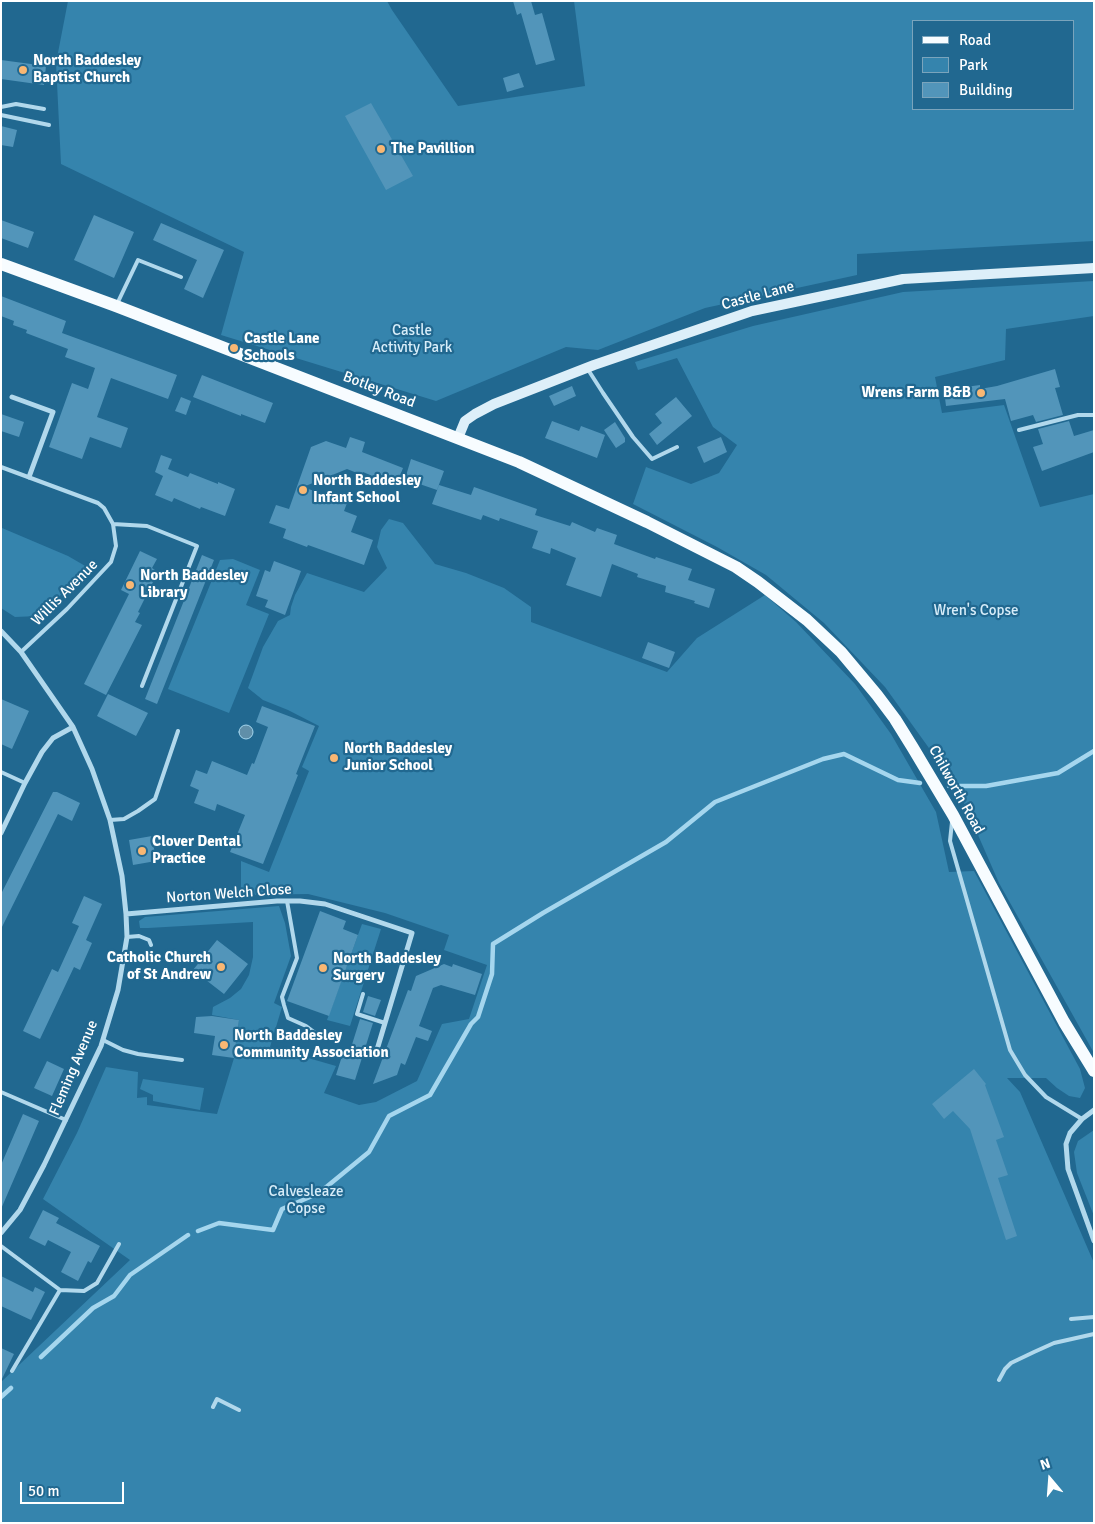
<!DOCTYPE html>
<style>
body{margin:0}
#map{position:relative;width:1095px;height:1524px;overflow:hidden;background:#216890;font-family:Signika,sans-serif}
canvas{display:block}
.frame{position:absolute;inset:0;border:2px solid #fff;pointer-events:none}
.legend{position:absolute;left:912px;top:20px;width:162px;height:90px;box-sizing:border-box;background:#216890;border:1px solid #7aa4bc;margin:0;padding:6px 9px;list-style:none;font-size:15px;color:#fff}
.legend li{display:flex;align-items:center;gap:10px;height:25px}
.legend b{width:25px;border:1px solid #7aa4bc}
.north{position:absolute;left:1025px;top:1454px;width:50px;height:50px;-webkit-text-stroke:4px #216890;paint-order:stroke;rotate:342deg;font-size:14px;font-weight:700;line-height:20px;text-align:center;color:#fff}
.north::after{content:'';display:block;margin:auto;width:18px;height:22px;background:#fff;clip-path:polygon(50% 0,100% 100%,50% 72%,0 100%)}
.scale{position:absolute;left:20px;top:1482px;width:104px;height:22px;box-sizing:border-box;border:2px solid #fff;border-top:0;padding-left:6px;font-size:15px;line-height:18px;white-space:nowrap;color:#fff;-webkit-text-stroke:4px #216890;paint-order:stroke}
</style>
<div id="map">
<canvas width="1095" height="1524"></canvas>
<div class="frame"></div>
<ul class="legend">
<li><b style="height:6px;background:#f7fcff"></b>Road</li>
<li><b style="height:14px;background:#3584ad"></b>Park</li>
<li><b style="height:14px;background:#5295ba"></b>Building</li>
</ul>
<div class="north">N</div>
<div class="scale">50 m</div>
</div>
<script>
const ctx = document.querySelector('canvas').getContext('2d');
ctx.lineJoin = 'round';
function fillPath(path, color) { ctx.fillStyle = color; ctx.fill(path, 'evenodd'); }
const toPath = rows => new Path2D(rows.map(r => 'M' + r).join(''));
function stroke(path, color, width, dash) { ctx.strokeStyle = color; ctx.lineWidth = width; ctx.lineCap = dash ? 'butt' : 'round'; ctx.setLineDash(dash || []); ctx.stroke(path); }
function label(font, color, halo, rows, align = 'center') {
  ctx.font = font + ' Signika,sans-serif'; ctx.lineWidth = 4.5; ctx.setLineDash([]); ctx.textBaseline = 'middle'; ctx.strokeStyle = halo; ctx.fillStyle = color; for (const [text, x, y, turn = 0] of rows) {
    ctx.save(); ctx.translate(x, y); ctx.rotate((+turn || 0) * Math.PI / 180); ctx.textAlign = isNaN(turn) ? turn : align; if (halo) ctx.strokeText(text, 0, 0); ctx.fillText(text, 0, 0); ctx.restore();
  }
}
fillPath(toPath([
 [68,1,387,1,392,10,458,106,585,86,574,1,1094,1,1094,241,857,254,857,275,705,308,598,350,566,347,436,401,221,335,244,252,61,164,56,63],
 [914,21,1074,21,1074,109,914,109],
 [1094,281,1094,316,1006,329,1005,360,935,377,942,413,1004,405,1040,507,1094,494,1094,1053,999,883,957,787,885,687,824,623,766,575,717,547,633,504,646,467,691,484,719,473,737,445,713,427,677,358,638,370,635,362,753,326,903,292],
 [389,519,403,523,435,564,466,573,504,588,531,607,531,622,667,672,697,638,765,595,796,622,855,684,891,734,936,812,949,872,974,871,1080,1069,1085,1088,1080,1098,1069,1096,1057,1088,1046,1078,1007,1078,1020,1092,1094,1263,1094,1523,1,1523,1,1382,130,1260,43,1199,77,1133,106,1067,138,1072,137,1098,147,1097,147,1105,217,1114,234,1058,239,1020,212,1015,213,1007,230,998,241,989,249,975,253,957,253,922,148,928,140,928,139,921,145,917,279,906,285,923,291,956,274,1003,282,1007,270,1047,336,1066,324,1093,359,1105,376,1102,417,1081,442,1024,469,1019,487,965,444,950,449,935,385,913,308,894,241,895,241,861,269,872,309,771,302,767,319,726,288,710,263,700,248,688,263,647,278,621,290,615,291,607,295,595,307,573,364,592,387,568,377,547,381,530],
 [2,528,68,556,87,567,65,591,38,616,15,617,1,608],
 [233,559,260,570,246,605,269,614,229,713,168,689,220,560],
 [362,924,381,929,350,1026,327,1020],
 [143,1079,204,1088,200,1110,153,1101,153,1095,140,1089],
 [1094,1130,1094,1216,1077,1173,1074,1152,1078,1141]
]), '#3584ad');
const water = toPath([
 '239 732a7 7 0 1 1 14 0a7 7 0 1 1-14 0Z'
]);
fillPath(water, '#608fa9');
stroke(water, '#a5d6ee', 1);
stroke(toPath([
 [949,786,986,786,1058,773,1094,751],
 [198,1231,219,1223,273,1230,282,1209,319,1193,369,1152,389,1116,430,1095,471,1024,478,1017,492,974,493,944,543,913,666,842,715,802,823,759,844,754,898,780,920,783],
 [41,1357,93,1308,114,1296,130,1275,188,1235],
 [1,1397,11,1388]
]), '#a5d6ee', 4.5);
fillPath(toPath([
 [513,1,531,1,535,15,542,13,555,60,536,65,521,13,517,15],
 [1,60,46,66,44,85,1,79],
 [519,73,524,87,507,92,503,78],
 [371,103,413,176,386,190,345,116],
 [1,126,17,130,13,147,1,145],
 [94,215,134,232,114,278,74,260],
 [1,220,34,232,28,248,1,238],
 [161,223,224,250,203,298,184,289,197,260,153,240],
 [1,296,66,321,62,333,177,375,168,399,111,378,97,417,128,428,121,448,90,437,82,459,49,447,72,383,88,389,95,368,65,357,68,349,26,333,27,330,13,325,14,321,1,316],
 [1055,369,1060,387,1055,388,1063,415,1036,422,1033,415,1011,421,1005,399,946,406,944,390,980,385,980,389,997,386],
 [202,375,273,403,265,423,241,414,241,416,193,397],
 [572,386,576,396,554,406,549,396],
 [181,397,191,401,186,415,175,411],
 [676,397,692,416,657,445,649,434,662,423,655,414],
 [1,414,24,422,19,437,1,431],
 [552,421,579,431,581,426,605,435,597,458,545,438],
 [1069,421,1074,436,1094,430,1094,452,1042,471,1033,447,1043,444,1038,429],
 [615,422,625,438,625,442,616,448,604,430],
 [350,437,365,442,362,452,403,468,396,486,363,472,362,475,347,469,303,487,347,503,344,511,357,516,351,532,373,540,364,565,308,545,307,547,283,538,286,529,269,523,276,505,289,509,311,447,326,441,346,448],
 [721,437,727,452,704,463,697,447],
 [161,455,172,459,168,469,188,477,190,473,218,484,218,482,235,489,225,516,201,507,200,509,174,498,172,502,155,495,163,476,155,472],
 [411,459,444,471,437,490,405,479],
 [439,485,471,495,474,487,537,509,535,515,570,526,572,522,595,532,597,528,617,535,614,544,655,559,656,557,692,569,688,580,715,589,709,608,694,603,695,601,665,592,666,586,637,577,638,574,612,564,601,597,566,585,576,558,551,548,550,554,532,548,538,531,500,518,499,521,483,515,481,520,432,504],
 [140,551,157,559,152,568,158,572,138,612,140,613,135,622,142,625,106,695,84,684,129,594,121,590],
 [202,555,214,560,157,704,145,699],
 [274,561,301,571,285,615,265,607,268,600,256,596,265,570,270,572],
 [648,642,675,652,669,668,642,658],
 [108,694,148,713,136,736,97,716],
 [1,699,29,711,12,749,1,744],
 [262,706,315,726,296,774,298,775,263,864,230,852,245,815,217,804,215,811,194,803,199,790,190,786,196,770,207,774,212,761,247,775,252,763,254,764,268,727,256,722],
 [53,792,57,792,80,803,72,821,58,814,1,929,1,894],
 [152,836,156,861,133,865,129,840],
 [84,896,102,904,86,940,92,943,80,970,74,967,40,1039,23,1031,52,969,58,972,79,926,72,923],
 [320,911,346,921,343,929,358,935,329,1016,287,1001],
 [217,940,248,964,224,994,193,970],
 [444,964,452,967,453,964,482,974,475,995,441,985,433,988,419,1026,432,1031,428,1041,416,1037,405,1065,401,1063,397,1075,373,1084,408,990,411,991,416,976],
 [368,996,381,1000,375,1016,363,1012],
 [212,1016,239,1020,234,1058,212,1055,215,1036,194,1033,196,1017],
 [360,1019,373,1023,355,1080,336,1075,343,1053,349,1054],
 [47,1061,64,1069,52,1096,34,1088],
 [974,1069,986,1084,985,1085,1004,1137,996,1140,1008,1175,998,1178,1017,1236,1006,1240,970,1129,953,1111,944,1119,932,1104],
 [23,1114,39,1121,1,1209,1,1165],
 [43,1210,59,1218,56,1223,100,1246,91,1263,88,1261,78,1281,61,1272,71,1252,48,1240,45,1246,29,1238],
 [1,1276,33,1292,35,1287,45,1292,31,1320,1,1306],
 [1,1348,14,1354,1,1381]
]), '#5295ba');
stroke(toPath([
 [1,107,16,104,44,109],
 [1,115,49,125],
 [117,304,138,260,181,277],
 [587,368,603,393,633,437,652,459,677,447],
 [1019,430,1078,415,1094,415],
 [1,467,98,503,104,508,113,524,116,546,111,562,67,609,21,652],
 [113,524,147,526,197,546,142,686],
 [1,772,25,783],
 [110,820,124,819,138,811,155,799,178,731],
 [952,822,950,841,1010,1050,1025,1075,1046,1097,1082,1119],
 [287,901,297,958,282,997,284,1005,288,1018,306,1026,318,1035],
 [127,937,139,936,149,940,151,945],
 [363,994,357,1014,385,1023],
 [103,1040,123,1050,138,1054,182,1060],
 [1,1092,66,1120],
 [1,1246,60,1290,12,1371],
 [60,1290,84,1291,97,1283,119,1244],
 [1071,1319,1094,1317],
 [999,1380,1005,1369,1011,1363,1034,1352,1054,1343,1094,1334],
 [213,1407,217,1399,239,1410]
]), '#b1d8ec', 4);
stroke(toPath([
 [12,397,53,412,29,477],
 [1,631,21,652,73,727,92,769,110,820,122,876,126,914,127,937,118,990,101,1046,44,1165,20,1210,1,1233],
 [1,833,25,783,42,752,53,738,73,727],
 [126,914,277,901,300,901,325,904,412,933,376,1053],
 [1094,1110,1082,1119,1070,1133,1066,1144,1068,1169,1094,1241]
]), '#b1d8ec', 5);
stroke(toPath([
 [458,438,465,421,475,414,494,404,594,365,752,311,903,279,1094,268]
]), '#ddeff9', 10);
stroke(toPath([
 [1,264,116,306,519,462,647,522,736,567,758,582,807,620,841,652,877,695,895,719,913,748,953,815,1064,1022,1094,1071]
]), '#f7fcff', 12);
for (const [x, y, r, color] of [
 [23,70,5,"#f9b773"],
 [381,149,5,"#f9b773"],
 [234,348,5,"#f9b773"],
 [981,393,5,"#f9b773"],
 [303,490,5,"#f9b773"],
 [130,585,5,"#f9b773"],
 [334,758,5,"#f9b773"],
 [142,851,5,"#f9b773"],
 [221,967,5,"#f9b773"],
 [323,968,5,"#f9b773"],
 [224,1045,5,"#f9b773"]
]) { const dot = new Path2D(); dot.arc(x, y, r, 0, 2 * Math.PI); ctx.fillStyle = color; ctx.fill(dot); stroke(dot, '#216890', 2); }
label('bold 15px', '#fff', '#216890', [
 ["North Baddesley",33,61],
 ["Baptist Church",33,78],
 ["The Pavillion",391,149],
 ["Castle Lane",244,339],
 ["Schools",244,356],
 ["Wrens Farm B&B",971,393,"right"],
 ["North Baddesley",313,481],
 ["Infant School",313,498],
 ["North Baddesley",140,576],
 ["Library",140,593],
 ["North Baddesley",344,749],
 ["Junior School",344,766],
 ["Clover Dental",152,842],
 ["Practice",152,859],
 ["Catholic Church",211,958,"right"],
 ["of St Andrew",211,975,"right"],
 ["North Baddesley",333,959],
 ["Surgery",333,976],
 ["North Baddesley",234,1036],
 ["Community Association",234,1053]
], 'left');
label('15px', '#fff', '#216890', [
 ["Castle Lane",758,296,-15],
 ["Botley Road",379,390,21],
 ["Willis Avenue",65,593,-45],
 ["Chilworth Road",956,790,61],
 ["Norton Welch Close",229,894,-4],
 ["Fleming Avenue",74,1068,-67]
]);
label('15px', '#d7edf9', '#216890', [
 ["Castle",412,331],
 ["Activity Park",412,348],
 ["Wren's Copse",976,611],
 ["Calvesleaze",306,1192],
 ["Copse",306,1209]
]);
</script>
